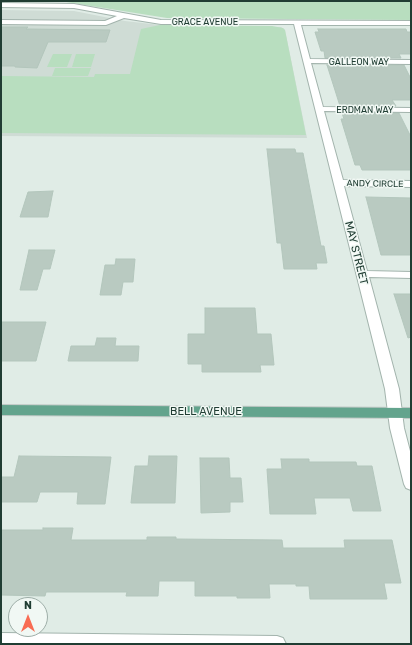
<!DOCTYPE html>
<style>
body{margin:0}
#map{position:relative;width:412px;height:645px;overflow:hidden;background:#e0ece6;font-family:Rubik,sans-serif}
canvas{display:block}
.frame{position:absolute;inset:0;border:2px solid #203d33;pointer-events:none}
.north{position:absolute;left:8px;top:597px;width:40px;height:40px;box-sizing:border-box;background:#f1f8f4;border:1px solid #9dada7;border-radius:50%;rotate:0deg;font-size:11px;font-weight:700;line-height:16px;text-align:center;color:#203d33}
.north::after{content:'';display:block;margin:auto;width:14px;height:18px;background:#f86c53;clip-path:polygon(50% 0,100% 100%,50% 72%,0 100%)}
</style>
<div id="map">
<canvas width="412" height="645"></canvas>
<div class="frame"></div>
<div class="north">N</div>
</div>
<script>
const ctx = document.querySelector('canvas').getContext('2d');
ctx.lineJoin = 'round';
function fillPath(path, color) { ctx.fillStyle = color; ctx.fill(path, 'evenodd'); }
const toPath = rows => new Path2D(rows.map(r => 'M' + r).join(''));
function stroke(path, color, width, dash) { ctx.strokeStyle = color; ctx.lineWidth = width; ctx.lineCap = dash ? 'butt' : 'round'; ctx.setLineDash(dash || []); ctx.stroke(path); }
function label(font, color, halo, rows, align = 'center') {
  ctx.font = font + ' Rubik,sans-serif'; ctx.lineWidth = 3; ctx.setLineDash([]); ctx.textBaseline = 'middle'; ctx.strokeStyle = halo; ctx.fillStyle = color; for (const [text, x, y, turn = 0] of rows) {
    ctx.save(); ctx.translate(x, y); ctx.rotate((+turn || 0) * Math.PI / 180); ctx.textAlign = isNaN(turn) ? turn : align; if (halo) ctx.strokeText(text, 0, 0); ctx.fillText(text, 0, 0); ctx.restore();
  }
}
fillPath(toPath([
 [1,10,74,11,125,21,160,25,281,27,285,30,307,138,1,136]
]), '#cfdcd5');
fillPath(toPath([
 [1,1,411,1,411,20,167,18,66,2],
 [160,25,272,26,283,28,285,30,306,135,1,133,1,76,94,77,95,74,130,74,141,29],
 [53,54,72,54,67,67,47,67],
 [76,54,95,54,91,67,72,67],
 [55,68,91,68,88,76,52,76]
]), '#b8debf');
const building = toPath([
 [1,27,28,27,26,29,110,30,106,42,48,42,37,68,15,67,15,66,1,66,1,27],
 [318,29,406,29,407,32,411,32,411,54,399,54,401,58,325,58,324,51,321,51,315,32,319,32,318,29],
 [327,65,404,65,411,79,411,100,392,100,396,106,340,106,327,65],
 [342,113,399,113,411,137,411,170,362,170,360,165,355,165,341,119,344,119,342,113],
 [267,149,295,149,296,153,303,153,321,246,324,246,327,263,316,263,317,269,284,269,281,243,277,243,267,149],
 [53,191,48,217,20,217,28,192,53,191],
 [366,197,411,198,411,255,381,255,366,197],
 [29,250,55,250,50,269,43,269,37,290,20,290,29,250],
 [116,259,135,259,133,282,123,282,121,295,100,295,105,265,115,265,116,259],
 [394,294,411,294,411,337,408,338,394,294],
 [205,308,255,308,257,334,271,334,274,365,260,365,261,372,202,372,202,364,188,364,188,334,205,334,205,308],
 [1,322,46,322,36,361,1,361,1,322],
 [97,338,116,338,115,346,139,346,138,361,68,361,71,346,95,346,97,338],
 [19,456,111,457,105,504,77,504,78,492,40,492,37,502,1,502,1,477,14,477,19,456],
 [149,456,177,456,175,503,131,503,135,466,148,466,149,456],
 [200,458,229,458,230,478,241,478,243,502,230,502,230,512,201,513,200,458],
 [281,459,309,459,309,462,356,462,357,466,372,466,381,511,353,511,350,498,314,498,316,514,270,514,267,469,282,469,281,459],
 [43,528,73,528,71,540,147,540,147,537,176,537,176,539,282,540,283,548,345,548,344,540,392,540,401,583,384,583,387,599,310,599,309,586,296,586,296,584,269,584,270,598,237,598,237,596,195,596,195,581,159,581,158,596,126,596,127,592,46,592,45,596,1,595,1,530,43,530,43,528]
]);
fillPath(building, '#b9cac1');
stroke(building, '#b3c6bc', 1);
const minor = toPath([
 [1,3,74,4,161,20,411,21,411,25,301,25,310,59,411,60,411,64,311,63,323,107,411,108,411,112,324,111,343,180,411,181,411,187,344,186,367,271,411,272,411,278,369,277,399,389,404,428,411,455,411,490,406,488,404,484,390,428,385,389,294,24,161,24,124,18,106,25,1,24,1,20,105,21,117,16,74,8,1,7,1,3],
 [1,633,277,636,283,638,286,644,1,644,1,633]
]);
const major = toPath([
 [1,405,411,408,411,418,1,415,1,405]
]);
stroke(minor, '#a3b4ad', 2);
stroke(major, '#c1c9c6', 2);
fillPath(minor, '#fff');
fillPath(major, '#63a48d');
label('9px', '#203d33', '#f1f8f4', [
 ["GRACE AVENUE",205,22],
 ["GALLEON WAY",359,62],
 ["ERDMAN WAY",365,110],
 ["ANDY CIRCLE",375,184,1]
]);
label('11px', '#203d33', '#f1f8f4', [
 ["MAY STREET",356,253,76],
 ["BELL AVENUE",206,412]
]);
</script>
